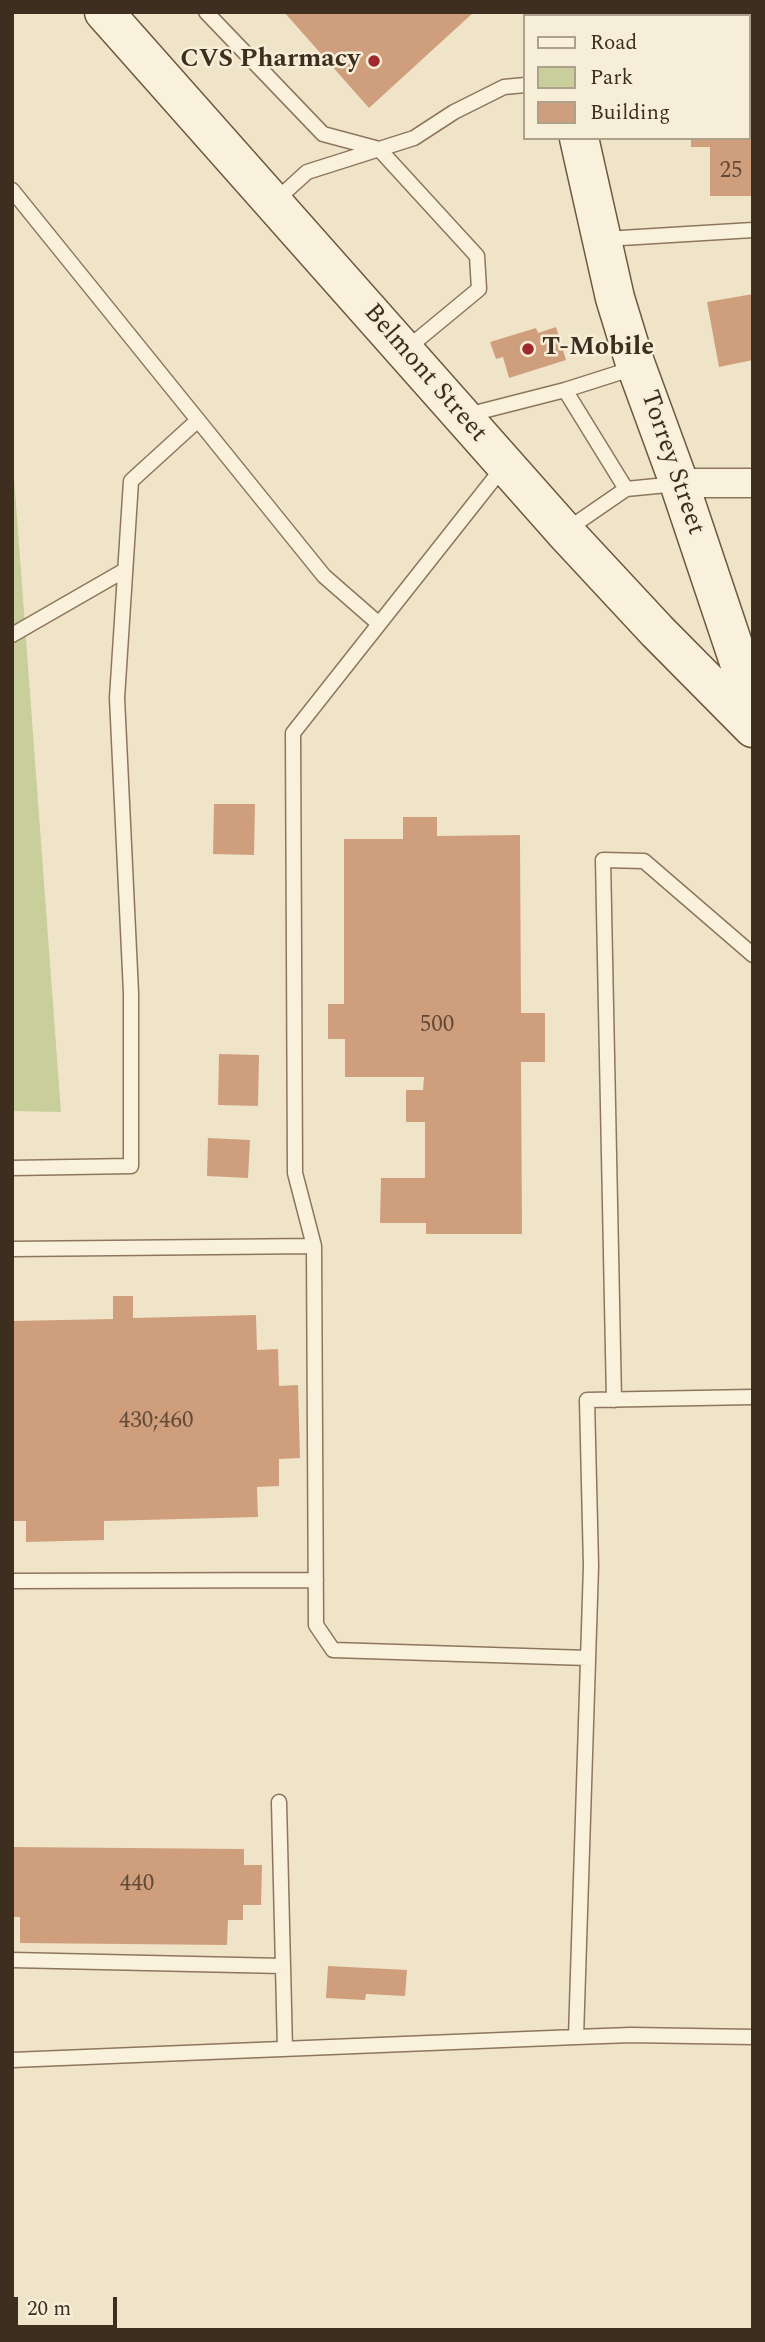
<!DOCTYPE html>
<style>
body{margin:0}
#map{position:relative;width:765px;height:2342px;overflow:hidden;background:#f0e4c8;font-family:Spectral,serif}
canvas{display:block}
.frame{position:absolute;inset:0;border:14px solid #3d2e20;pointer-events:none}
.legend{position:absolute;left:523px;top:14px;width:228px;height:126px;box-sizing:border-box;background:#f7eed8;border:2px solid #ada18e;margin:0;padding:9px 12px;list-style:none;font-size:21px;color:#3d2e20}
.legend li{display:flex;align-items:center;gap:14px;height:35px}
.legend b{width:35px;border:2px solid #ada18e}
.scale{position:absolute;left:14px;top:2297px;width:103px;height:32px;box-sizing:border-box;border:4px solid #3d2e20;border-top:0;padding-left:9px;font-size:21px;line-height:24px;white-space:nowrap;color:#3d2e20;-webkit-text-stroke:5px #f7eed8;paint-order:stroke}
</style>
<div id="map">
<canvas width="765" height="2342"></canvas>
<div class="frame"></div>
<ul class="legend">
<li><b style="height:9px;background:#faf1dc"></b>Road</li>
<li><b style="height:19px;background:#c9cf9b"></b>Park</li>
<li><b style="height:19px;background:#cf9f7d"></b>Building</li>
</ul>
<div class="scale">20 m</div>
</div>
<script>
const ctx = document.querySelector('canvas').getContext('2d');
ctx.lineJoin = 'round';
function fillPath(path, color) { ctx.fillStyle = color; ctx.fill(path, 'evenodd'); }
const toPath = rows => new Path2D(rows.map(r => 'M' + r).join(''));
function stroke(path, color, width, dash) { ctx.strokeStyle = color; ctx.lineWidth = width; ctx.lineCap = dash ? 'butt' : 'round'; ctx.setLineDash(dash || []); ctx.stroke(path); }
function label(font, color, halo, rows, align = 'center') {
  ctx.font = font + ' Spectral,serif'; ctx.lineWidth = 5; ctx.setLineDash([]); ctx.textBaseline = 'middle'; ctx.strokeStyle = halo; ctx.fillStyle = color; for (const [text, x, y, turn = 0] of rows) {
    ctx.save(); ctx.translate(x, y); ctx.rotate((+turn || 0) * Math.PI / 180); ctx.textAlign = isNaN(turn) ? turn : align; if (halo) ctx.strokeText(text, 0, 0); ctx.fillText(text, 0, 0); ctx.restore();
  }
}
fillPath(toPath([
 [12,450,61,1112,12,1111]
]), '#c9cf9b');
fillPath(toPath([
 [284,12,474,12,369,108],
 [749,103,753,103,753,196,710,196,710,147,691,147,691,138,749,138],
 [753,294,753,360,719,367,707,302],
 [556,327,566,360,509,378,503,357,496,359,490,342,536,328,538,333],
 [214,804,255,804,254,855,213,854],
 [403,817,437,817,437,836,520,835,521,1013,545,1013,545,1062,521,1062,522,1234,426,1234,426,1223,380,1223,381,1178,425,1178,425,1122,406,1122,406,1090,423,1090,424,1077,345,1077,345,1039,328,1039,328,1004,344,1004,344,839,403,839],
 [219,1054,259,1055,258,1106,218,1105],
 [208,1138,250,1140,248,1178,207,1176],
 [113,1296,133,1296,133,1318,256,1315,257,1350,278,1349,279,1386,298,1385,300,1458,279,1459,279,1486,257,1487,258,1517,104,1521,104,1540,26,1542,26,1521,12,1521,12,1321,113,1319],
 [12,1847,244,1849,244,1865,262,1865,261,1905,243,1905,243,1920,228,1920,227,1945,20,1943,20,1917,12,1917],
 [328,1966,407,1970,405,1996,366,1994,365,2000,326,1998]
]), '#cf9f7d');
const service = toPath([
 [206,12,323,134,379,149,477,256,479,289,404,351],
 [12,190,324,576,379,624],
 [274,202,307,172,414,138,454,112,504,87,525,85],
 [605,239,753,230],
 [565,390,634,368],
 [467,415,565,390,626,489,565,531],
 [626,489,677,484],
 [12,635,125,570],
 [12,1168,131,1166,131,993,117,698,131,481,198,420],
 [314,1246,295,1173,293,733,504,466],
 [12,1249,314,1246,316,1625,333,1650,588,1658],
 [614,1400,603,860,644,861,753,955],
 [12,1581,316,1580],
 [279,1802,285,2049],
 [12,1960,283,1966],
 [576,2037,631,2035,753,2037],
 [12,2060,576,2037,591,1566,587,1400,753,1397]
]);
const minor = toPath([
 [616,16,704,12],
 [679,483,753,483]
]);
const secondary = toPath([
 [104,12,564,531,657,631,753,728],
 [563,12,564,16],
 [579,138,615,298,634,360,679,483,753,704]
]);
stroke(service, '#8d765c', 17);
stroke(minor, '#8d765c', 31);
stroke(secondary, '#6f573f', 41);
stroke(service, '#faf1dc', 14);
stroke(minor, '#faf1dc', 28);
stroke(secondary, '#faf1dc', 38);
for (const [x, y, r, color] of [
 [374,61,7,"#9e2a2b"],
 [528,349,7,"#9e2a2b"]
]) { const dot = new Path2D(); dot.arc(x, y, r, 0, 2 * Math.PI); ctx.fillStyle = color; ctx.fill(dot); stroke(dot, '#f7eed8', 2.5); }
label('23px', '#624a37', null, [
 ["25",731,172],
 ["500",437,1026],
 ["430;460",156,1422],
 ["440",137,1885]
]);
label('bold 26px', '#3d2e20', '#f7eed8', [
 ["CVS Pharmacy",360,61],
 ["T-Mobile",542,349,"left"]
], 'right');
label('26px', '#3d2e20', '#f7eed8', [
 ["Belmont Street",424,374,49],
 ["Torrey Street",671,463,71]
]);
</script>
